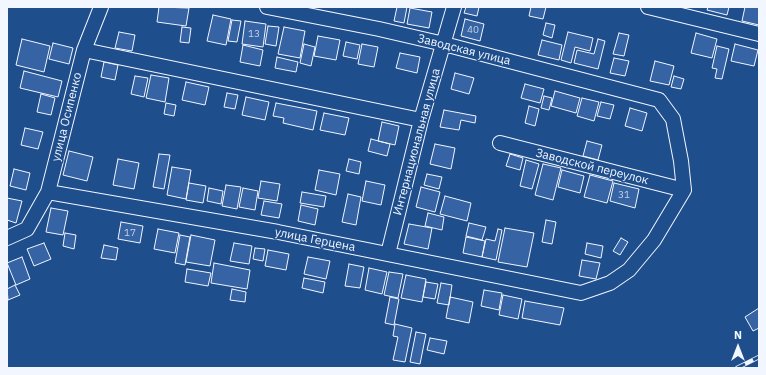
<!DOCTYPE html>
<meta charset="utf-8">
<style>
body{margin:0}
#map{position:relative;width:766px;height:375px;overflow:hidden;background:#1f4e8c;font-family:"IBM Plex Sans",sans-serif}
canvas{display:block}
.frame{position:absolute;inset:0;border:8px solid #f2f6ff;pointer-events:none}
.north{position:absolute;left:718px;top:327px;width:40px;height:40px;-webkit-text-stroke:3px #1f4e8c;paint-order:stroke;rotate:0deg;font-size:11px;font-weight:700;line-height:16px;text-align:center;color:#f2f6ff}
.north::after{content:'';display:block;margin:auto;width:14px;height:18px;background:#f2f6ff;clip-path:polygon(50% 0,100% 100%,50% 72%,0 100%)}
</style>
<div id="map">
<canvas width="766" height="375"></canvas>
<div class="frame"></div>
<div class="north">N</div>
</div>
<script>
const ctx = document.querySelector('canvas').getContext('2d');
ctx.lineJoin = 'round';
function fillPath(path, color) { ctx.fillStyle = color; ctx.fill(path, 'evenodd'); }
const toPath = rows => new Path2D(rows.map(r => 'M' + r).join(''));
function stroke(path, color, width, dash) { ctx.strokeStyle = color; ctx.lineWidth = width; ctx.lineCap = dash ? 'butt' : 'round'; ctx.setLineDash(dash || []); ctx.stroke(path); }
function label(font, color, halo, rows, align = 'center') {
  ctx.font = font + ' "IBM Plex Sans",sans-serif'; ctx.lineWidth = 3; ctx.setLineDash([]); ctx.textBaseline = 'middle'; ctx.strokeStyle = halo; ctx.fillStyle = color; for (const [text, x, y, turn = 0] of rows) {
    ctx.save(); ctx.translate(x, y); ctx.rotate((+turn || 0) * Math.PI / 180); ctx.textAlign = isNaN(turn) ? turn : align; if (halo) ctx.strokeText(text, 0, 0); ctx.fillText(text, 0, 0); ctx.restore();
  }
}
const building = toPath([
 [159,7,189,8,186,26,157,22,159,7],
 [397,7,407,7,404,23,394,21,397,7],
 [466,7,479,7,477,16,464,13,466,7],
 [531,7,546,7,543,19,529,16,531,7],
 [708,7,729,7,727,15,707,10,708,7],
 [745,7,759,7,759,25,742,21,745,7],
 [410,8,432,12,429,28,407,24,410,8],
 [213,15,231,19,226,45,207,41,213,15],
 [465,19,484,24,480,41,461,36,465,19],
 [232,20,241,21,237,42,228,41,232,20],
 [245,21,266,24,263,47,242,44,245,21],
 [546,23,555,25,552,38,543,35,546,23],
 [268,26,279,27,276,46,265,44,268,26],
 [182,27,191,28,189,43,180,42,182,27],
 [284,27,305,31,300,58,278,54,284,27],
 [119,32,135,35,132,51,115,48,119,32],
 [568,32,593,38,590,51,575,47,571,63,561,60,568,32],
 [619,33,629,35,624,56,613,54,619,33],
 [696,33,717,39,712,58,691,53,696,33],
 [318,36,340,40,336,60,314,56,318,36],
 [22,39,50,46,44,72,16,65,22,39],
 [598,39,605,41,598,69,574,63,577,50,594,54,598,39],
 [542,40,562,45,559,60,538,55,542,40],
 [346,42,360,45,357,59,343,56,346,42],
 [53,43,73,48,69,64,49,59,53,43],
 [304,44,315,47,311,66,300,63,304,44],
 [362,44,378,47,374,67,358,64,362,44],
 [735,44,758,50,754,66,731,61,735,44],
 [243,45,263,50,260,66,240,62,243,45],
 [717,46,729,49,722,79,715,78,717,69,712,68,717,46],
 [400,53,420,57,417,73,396,68,400,53],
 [277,57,298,62,296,72,275,68,277,57],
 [614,58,629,61,625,76,610,73,614,58],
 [655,61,674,66,669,85,650,81,655,61],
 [104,62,118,65,115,80,101,77,104,62],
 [24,71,62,81,58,97,20,88,24,71],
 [455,73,474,78,469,94,451,89,455,73],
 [151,75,169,78,165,102,146,98,151,75],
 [135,76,148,78,144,97,131,94,135,76],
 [674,76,684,79,681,89,671,87,674,76],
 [186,82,209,87,205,105,182,100,186,82],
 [525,84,544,89,540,103,521,98,525,84],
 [555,91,580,98,576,113,551,106,555,91],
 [227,93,238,95,235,109,224,107,227,93],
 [41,94,55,98,51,115,37,112,41,94],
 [544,96,552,98,549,110,541,108,544,96],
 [246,97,269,102,265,120,242,115,246,97],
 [582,98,599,102,594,121,577,116,582,98],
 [601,102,614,105,610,119,597,116,601,102],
 [166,103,176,105,174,116,164,114,166,103],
 [276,103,317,111,313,130,283,123,284,118,273,116,276,103],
 [529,106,539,109,535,126,525,123,529,106],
 [630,108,647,113,642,131,625,126,630,108],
 [444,110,476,116,475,123,461,120,459,130,440,127,444,110],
 [324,113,349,118,345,135,320,130,324,113],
 [382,122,399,126,395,145,378,141,382,122],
 [25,128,43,132,38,149,21,145,25,128],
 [371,139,390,144,387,156,368,151,371,139],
 [587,141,602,145,598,160,583,156,587,141],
 [435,144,455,148,451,169,430,164,435,144],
 [69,151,93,157,87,181,63,175,69,151],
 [159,154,170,155,164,189,153,187,159,154],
 [510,154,523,158,520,170,506,166,510,154],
 [118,159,139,163,134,189,113,185,118,159],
 [349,159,361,162,359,174,346,171,349,159],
 [526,160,539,164,532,189,520,186,526,160],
 [543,164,561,168,553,200,535,195,543,164],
 [172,167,191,170,186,199,167,195,172,167],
 [14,169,30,173,26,190,10,186,14,169],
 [319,170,340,174,336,195,315,190,319,170],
 [562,170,584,176,580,193,558,187,562,170],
 [427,174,442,177,439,189,424,185,427,174],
 [590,175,613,181,607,203,584,197,590,175],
 [261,181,280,184,277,201,258,198,261,181],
 [366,181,385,185,381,205,362,201,366,181],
 [189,183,206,186,203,203,186,200,189,183],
 [614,183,639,189,635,208,610,201,614,183],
 [226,185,241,187,237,209,222,206,226,185],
 [421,187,440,192,435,212,416,207,421,187],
 [209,188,223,191,221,204,207,201,209,188],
 [243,188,258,191,255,210,239,207,243,188],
 [302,192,326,196,324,207,300,203,302,192],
 [348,194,361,197,356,225,342,222,348,194],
 [445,196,471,203,467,221,440,214,445,196],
 [7,198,22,201,16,223,7,220,7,198],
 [264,201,282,204,279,218,261,215,264,201],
 [301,205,318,209,315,225,298,221,301,205],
 [51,208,68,211,63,235,46,232,51,208],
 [428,213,444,217,442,230,425,226,428,213],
 [546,220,556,222,552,244,542,242,546,220],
 [121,222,143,226,140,243,118,239,121,222],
 [469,223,486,227,482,240,466,236,469,223],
 [409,224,432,228,428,249,404,244,409,224],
 [505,228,534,233,527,267,498,262,505,228],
 [158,229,179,233,175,253,154,249,158,229],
 [498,229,502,230,496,260,482,257,486,239,495,241,498,229],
 [65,233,76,235,74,249,63,246,65,233],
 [180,235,190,237,185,265,175,263,180,235],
 [191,235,215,240,210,266,186,262,191,235],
 [466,237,485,241,482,257,463,253,466,237],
 [621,238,628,242,620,255,613,251,621,238],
 [44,243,51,259,34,266,27,249,44,243],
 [234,243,252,246,249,264,230,261,234,243],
 [587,243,603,246,601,258,585,254,587,243],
 [104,245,118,248,116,260,101,258,104,245],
 [255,248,265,249,263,261,253,259,255,248],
 [268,250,289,254,286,270,265,266,268,250],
 [22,257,30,279,16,285,7,263,22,257],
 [308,257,330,261,326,279,304,274,308,257],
 [582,260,600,263,596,279,579,276,582,260],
 [214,263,250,270,247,289,211,283,214,263],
 [349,264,364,267,360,288,345,286,349,264],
 [369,268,387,272,382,294,365,290,369,268],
 [187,269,211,273,208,286,185,282,187,269],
 [389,272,403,274,398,298,384,295,389,272],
 [406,275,426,279,422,302,401,298,406,275],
 [304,278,325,282,323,293,302,288,304,278],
 [426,282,438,284,435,299,423,297,426,282],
 [441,283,452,285,449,305,437,303,441,283],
 [15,285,20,295,8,300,7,289,15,285],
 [232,289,246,292,245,302,230,300,232,289],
 [484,290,502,293,499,310,481,306,484,290],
 [503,295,522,299,518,319,499,315,503,295],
 [390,297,399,299,394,325,385,323,390,297],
 [450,297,473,302,469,323,446,318,450,297],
 [525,301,564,308,560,325,522,318,525,301],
 [759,308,759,328,753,331,745,317,759,308],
 [395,324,412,328,405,362,393,360,398,337,393,336,395,324],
 [416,332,426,334,420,364,410,362,416,332],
 [430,338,447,341,444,354,427,350,430,338]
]);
fillPath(building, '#3563a3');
stroke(building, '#f2f6ff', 1);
const minor = toPath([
 [648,7,759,34],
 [84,50,421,120],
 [500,143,684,190],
 [48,192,278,232,581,293,610,283,629,270,654,240,684,190,681,161,673,119,659,100,444,44,379,29,267,7],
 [7,238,27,229,48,192,84,50,101,7],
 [388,254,421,120,454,7]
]);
stroke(minor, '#f2f6ff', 16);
stroke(minor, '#1f4e8c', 14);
const rail = toPath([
 [737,368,759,357]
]);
stroke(rail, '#f2f6ff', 4.5);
stroke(rail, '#1f4e8c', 3, [9]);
label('10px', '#c3d1e8', null, [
 ["40",473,30],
 ["13",254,34],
 ["31",624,195],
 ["17",130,233]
]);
label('12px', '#f2f6ff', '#1f4e8c', [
 ["Заводская улица",464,50,14],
 ["улица Осипенко",67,117,-76],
 ["Интернациональная улица",417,142,-75],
 ["Заводской переулок",592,167,14],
 ["улица Герцена",315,240,11]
]);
</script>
